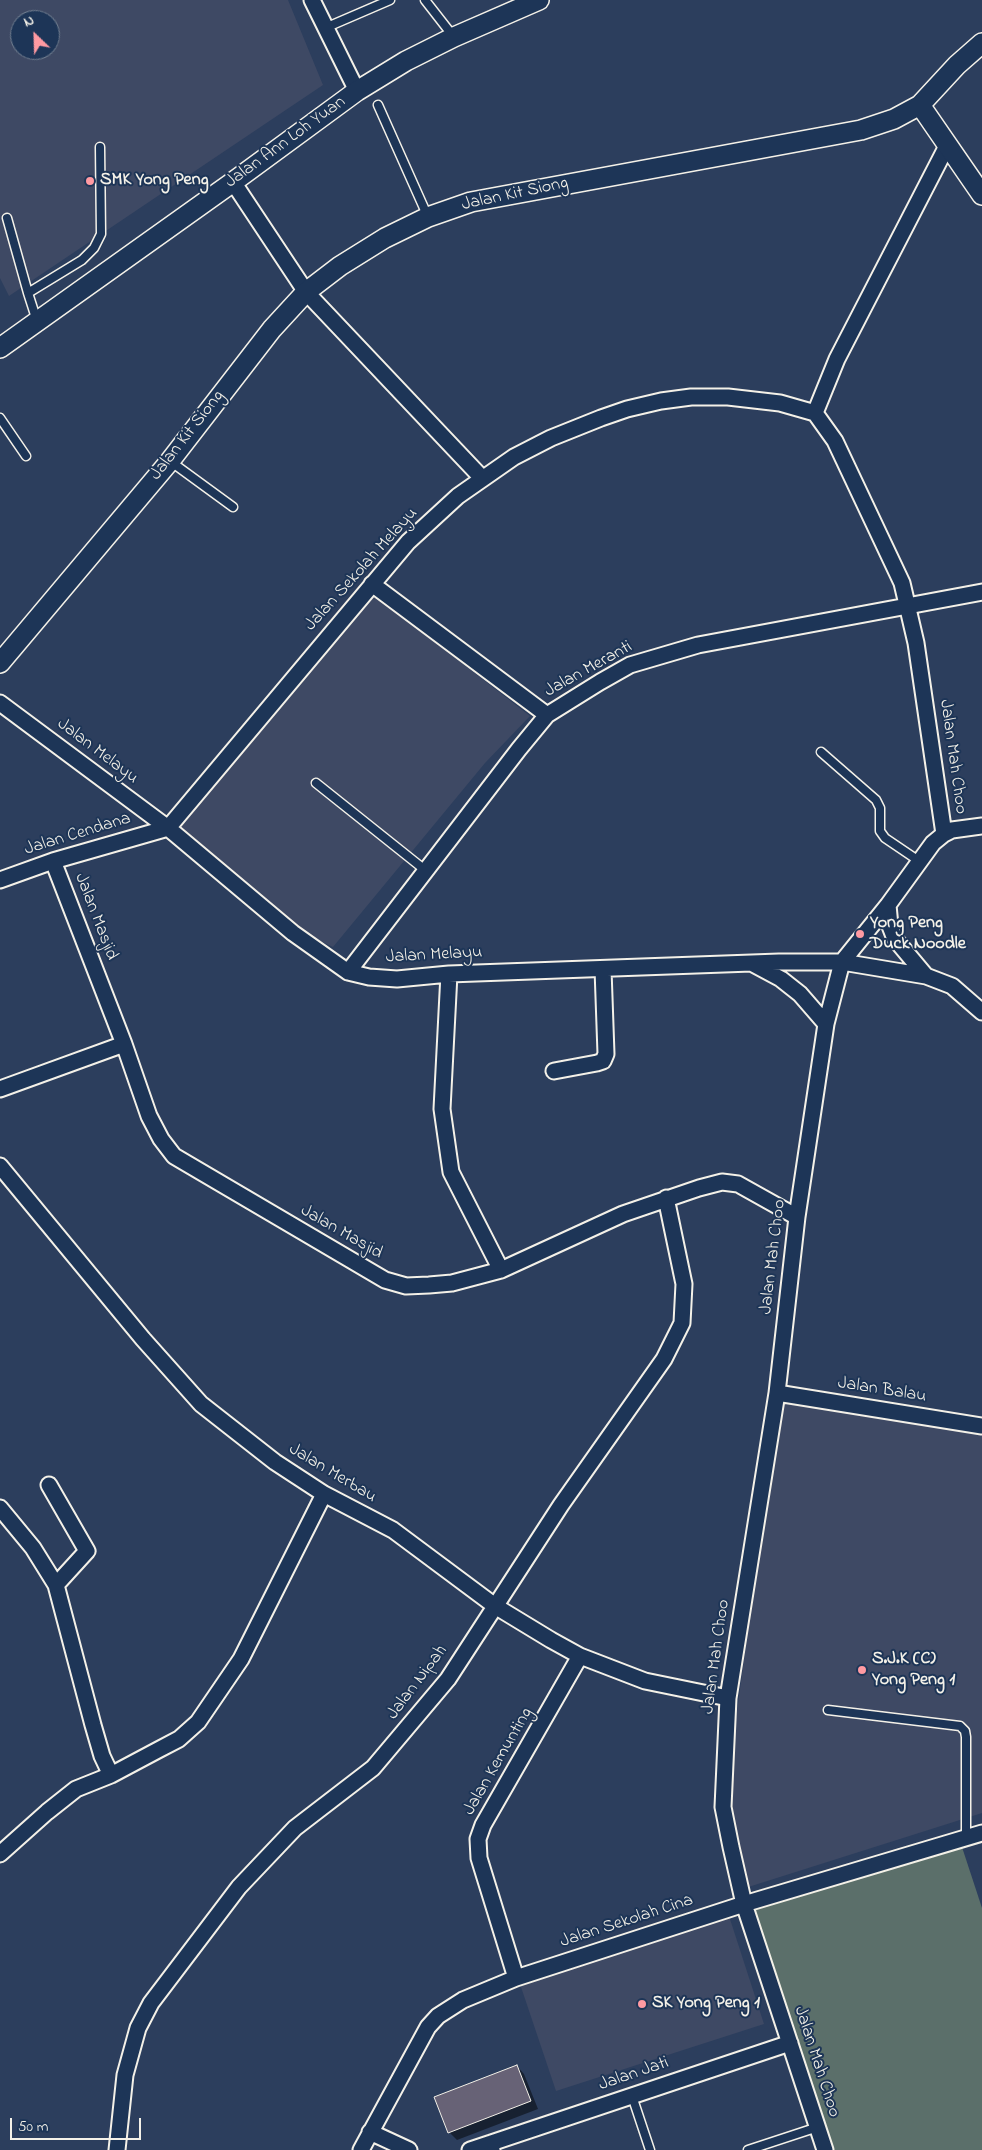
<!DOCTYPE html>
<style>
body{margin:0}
#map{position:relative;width:982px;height:2150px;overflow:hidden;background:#2c3e5d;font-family:"Indie Flower",sans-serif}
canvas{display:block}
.north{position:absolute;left:10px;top:10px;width:50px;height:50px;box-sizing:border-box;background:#1d3557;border:1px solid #738091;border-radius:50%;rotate:336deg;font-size:14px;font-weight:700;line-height:20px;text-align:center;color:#f4f1e8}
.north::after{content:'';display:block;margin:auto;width:18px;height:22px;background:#ff9aa2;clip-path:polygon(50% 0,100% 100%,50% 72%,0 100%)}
.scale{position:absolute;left:10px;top:2118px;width:131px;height:22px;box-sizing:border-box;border:2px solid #f4f1e8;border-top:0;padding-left:6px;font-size:15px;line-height:18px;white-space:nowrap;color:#f4f1e8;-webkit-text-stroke:4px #1d3557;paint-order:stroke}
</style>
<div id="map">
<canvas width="982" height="2150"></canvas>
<div class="north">N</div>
<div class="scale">50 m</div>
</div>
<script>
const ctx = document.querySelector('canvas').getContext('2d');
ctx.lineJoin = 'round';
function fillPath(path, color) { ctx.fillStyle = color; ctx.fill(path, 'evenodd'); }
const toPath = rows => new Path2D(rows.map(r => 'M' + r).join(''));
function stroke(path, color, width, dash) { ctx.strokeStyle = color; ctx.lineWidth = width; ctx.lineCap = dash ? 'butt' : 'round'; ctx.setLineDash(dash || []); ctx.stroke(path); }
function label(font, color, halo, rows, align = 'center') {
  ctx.font = font + ' "Indie Flower",sans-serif'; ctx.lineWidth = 4; ctx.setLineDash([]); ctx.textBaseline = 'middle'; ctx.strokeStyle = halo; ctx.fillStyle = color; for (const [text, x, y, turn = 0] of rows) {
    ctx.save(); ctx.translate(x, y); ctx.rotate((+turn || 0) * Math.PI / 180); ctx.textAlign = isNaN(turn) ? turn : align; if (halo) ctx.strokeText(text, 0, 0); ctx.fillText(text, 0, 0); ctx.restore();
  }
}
fillPath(toPath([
 [0,0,288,0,323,85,9,296,0,278],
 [20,20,50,20,50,50,20,50],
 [360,584,530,716,485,763,333,947,298,931,163,820],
 [779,1401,982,1431,982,1813,742,1889,725,1800],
 [729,1916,764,2024,556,2091,520,1984]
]), '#3e4964');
fillPath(toPath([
 [959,1838,982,1908,982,2150,823,2150,744,1908]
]), '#5b6f6a');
fillPath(toPath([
 [517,2066,524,2074,538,2109,457,2140,449,2132]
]), '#0007');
const building = toPath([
 [517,2065,531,2101,448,2133,434,2097,517,2065]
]);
fillPath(building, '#676276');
stroke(building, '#f4f1e8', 1);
const service = toPath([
 [425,0,453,36],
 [325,28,390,0],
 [378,105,428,217],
 [7,218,28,293],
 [37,321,28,293,82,260,94,248,101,234,100,147],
 [0,418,26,456],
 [170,461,233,507],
 [821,752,876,800,880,808,880,831,885,838,919,861],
 [316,783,425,870],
 [828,1710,960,1726,965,1731,966,1737,966,1838],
 [632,2096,650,2150],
 [748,2150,818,2127]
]);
const minor = toPath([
 [312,0,357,91],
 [233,182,306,292,482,478],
 [815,413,835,441,902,583,916,643,944,834],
 [815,413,837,359,947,146],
 [372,584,547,715],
 [0,703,168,828,293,933,348,972,369,977,397,979,449,974,779,962,842,962,926,976,952,986,982,1012],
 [53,861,124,1044,149,1116,161,1139,174,1156,385,1280,406,1286,429,1285,452,1283,501,1270,623,1214,699,1188,722,1182,738,1184,797,1217],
 [0,880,53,861,168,828,408,542,458,496,514,457,551,438,601,418,627,409,661,401,691,397,728,397,780,403,815,413],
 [888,905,890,926,895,939,926,976],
 [753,964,781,979,800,994,826,1024],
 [348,972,519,749,547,715,600,682,630,665,698,645,982,592],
 [449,974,442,1109,451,1172,501,1270],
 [554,1071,597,1063,603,1061,606,1054,603,969],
 [0,1089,124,1044],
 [0,1166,143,1339,201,1404,275,1462,324,1494,393,1530,495,1606,551,1640,580,1656,645,1681,728,1698],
 [777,1393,982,1426],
 [49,1485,87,1551,56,1585],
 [0,1508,33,1548,56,1585,93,1725,102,1756,111,1775],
 [0,1854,47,1812,76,1789,111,1775,158,1750,179,1739,198,1722,241,1659,324,1494],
 [516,1978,479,1858,478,1839,483,1825,580,1656],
 [370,2132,409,2150],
 [491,2143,790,2043],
 [117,2150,125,2075,138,2028,151,2003,239,1887,295,1828,373,1768,448,1679,561,1505,664,1359,682,1323,684,1284,666,1198],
 [361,2150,428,2027,438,2016,463,2000,516,1978,744,1904,982,1833],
 [470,2150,491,2143,492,2150],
 [825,2150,744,1904,731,1847,723,1807,728,1698,777,1393,797,1217,826,1024,842,962,888,905,933,843,944,834,952,830,982,826]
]);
const tertiary = toPath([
 [920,105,982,195],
 [0,348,233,182,357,91,406,61,454,37,539,0],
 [0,663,170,461,272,329,306,292,340,266,385,238,428,217,471,202,861,130,894,119,920,105,957,65,982,43]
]);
stroke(service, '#f4f1e8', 11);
stroke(minor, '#f4f1e8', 19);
stroke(tertiary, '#f4f1e8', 22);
stroke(service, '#1d3557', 8);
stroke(minor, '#1d3557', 15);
stroke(tertiary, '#1d3557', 19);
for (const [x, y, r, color] of [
 [90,181,5,"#ff9aa2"],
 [860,934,5,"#ff9aa2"],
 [862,1670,5,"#ff9aa2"],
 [642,2004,5,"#ff9aa2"]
]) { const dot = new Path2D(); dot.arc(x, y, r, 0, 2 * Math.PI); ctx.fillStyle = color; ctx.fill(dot); stroke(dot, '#1d3557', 2); }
label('18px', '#f4f1e8', '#1d3557', [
 ["Jalan Ann Loh Yuan",286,143,-36],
 ["Jalan Kit Siong",515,195,-12],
 ["Jalan Kit Siong",188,436,-52],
 ["Jalan Sekolah Melayu",362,570,-48],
 ["Jalan Meranti",589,670,-29],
 ["Jalan Melayu",97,752,37],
 ["Jalan Mah Choo",952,757,82],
 ["Jalan Cendana",78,835,-17],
 ["Jalan Masjid",95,917,69],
 ["Jalan Melayu",434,956,-3],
 ["Jalan Masjid",341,1233,30],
 ["Jalan Mah Choo",774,1257,-83],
 ["Jalan Balau",882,1391,9],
 ["Jalan Merbau",332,1474,31],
 ["Jalan Mah Choo",717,1657,-82],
 ["Jalan Nipah",418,1683,-53],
 ["Jalan Kemunting",499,1762,-60],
 ["Jalan Sekolah Cina",627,1922,-18],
 ["Jalan Mah Choo",816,2062,72],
 ["Jalan Jati",634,2075,-19]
]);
label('bold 18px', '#f4f1e8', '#1d3557', [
 ["SMK Yong Peng",100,181],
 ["Yong Peng",870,924],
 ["Duck Noodle",870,945],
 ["S.J.K (C)",872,1660],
 ["Yong Peng 1",872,1681],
 ["SK Yong Peng 1",652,2004]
], 'left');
</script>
